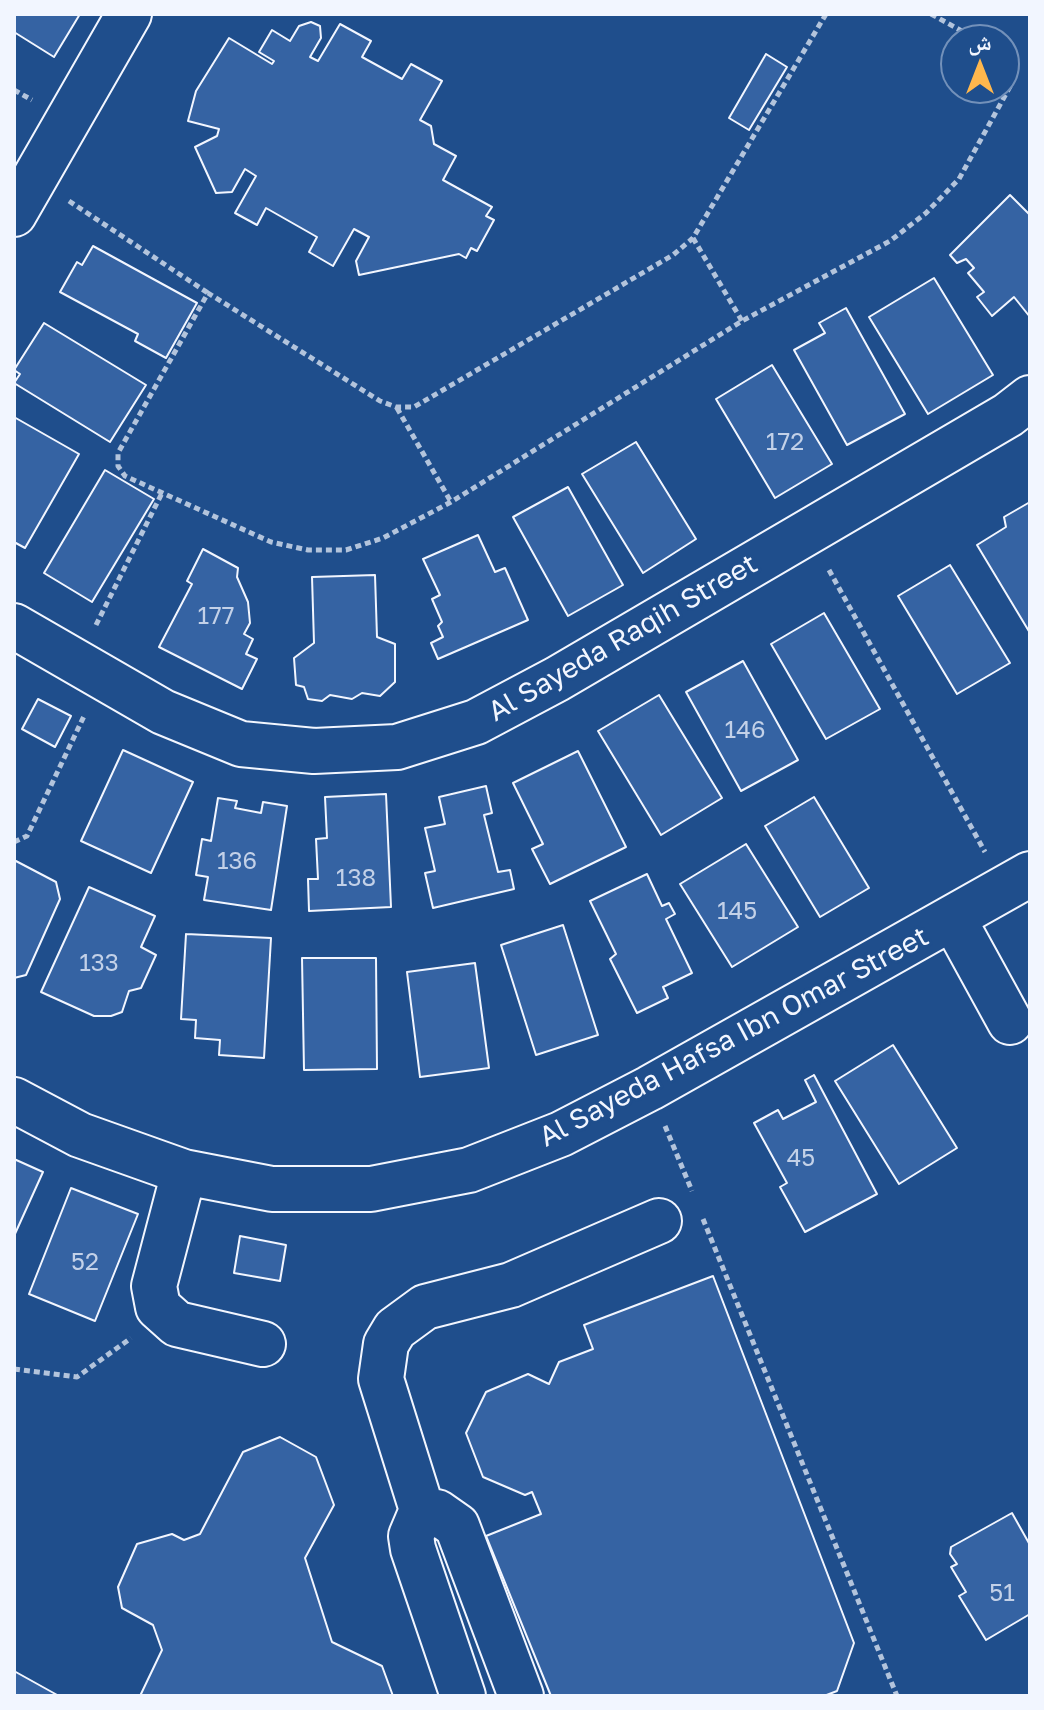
<!DOCTYPE html>
<meta charset="utf-8">
<style>
body{margin:0}
#map{position:relative;width:1044px;height:1710px;overflow:hidden;background:#1f4e8c;font-family:"Golos Text","Noto Naskh Arabic",sans-serif}
canvas{display:block}
.frame{position:absolute;inset:0;border:16px solid #f2f6ff;pointer-events:none}
.north{position:absolute;left:940px;top:24px;width:80px;height:80px;box-sizing:border-box;background:#1f4e8c;border:2px solid #7391ba;border-radius:50%;rotate:0deg;font-size:22px;font-weight:700;line-height:32px;text-align:center;color:#f2f6ff}
.north::after{content:'';display:block;margin:auto;width:28px;height:36px;background:#ffb74d;clip-path:polygon(50% 0,100% 100%,50% 72%,0 100%)}
</style>
<div id="map">
<canvas width="1044" height="1710"></canvas>
<div class="frame"></div>
<div class="north">ش</div>
</div>
<script>
const ctx = document.querySelector('canvas').getContext('2d');
ctx.lineJoin = 'round';
function fillPath(path, color) { ctx.fillStyle = color; ctx.fill(path, 'evenodd'); }
const toPath = rows => new Path2D(rows.map(r => 'M' + r).join(''));
function stroke(path, color, width, dash) { ctx.strokeStyle = color; ctx.lineWidth = width; ctx.lineCap = dash ? 'butt' : 'round'; ctx.setLineDash(dash || []); ctx.stroke(path); }
function label(font, color, halo, rows, align = 'center') {
  ctx.font = font + ' "Golos Text",sans-serif'; ctx.lineWidth = 6; ctx.setLineDash([]); ctx.textBaseline = 'middle'; ctx.strokeStyle = halo; ctx.fillStyle = color; for (const [text, x, y, turn = 0] of rows) {
    ctx.save(); ctx.translate(x, y); ctx.rotate((+turn || 0) * Math.PI / 180); ctx.textAlign = isNaN(turn) ? turn : align; if (halo) ctx.strokeText(text, 0, 0); ctx.fillText(text, 0, 0); ctx.restore();
  }
}
const building = toPath([
 [14,14,80,14,54,57,14,32,14,14],
 [311,22,320,26,321,38,310,57,318,61,340,24,371,41,362,57,402,79,411,64,442,81,420,120,431,126,434,144,456,156,443,180,492,207,486,216,494,220,477,251,471,248,466,258,459,254,359,275,356,261,369,237,354,229,333,266,309,252,317,237,266,208,257,225,235,213,256,176,245,169,232,192,216,193,195,147,217,136,219,129,188,121,196,91,229,38,272,64,274,61,259,52,272,30,290,41,299,26,311,22],
 [766,54,787,67,749,130,729,118,766,54],
 [1010,195,1030,215,1030,317,1014,297,992,316,977,297,984,292,968,273,974,268,966,259,957,263,950,255,1010,195],
 [93,246,197,303,166,358,135,341,138,334,60,292,77,262,82,265,93,246],
 [934,278,993,375,928,414,869,317,934,278],
 [846,308,905,414,847,445,794,350,825,333,819,323,846,308],
 [44,323,146,385,110,442,14,383,20,374,14,370,44,323],
 [772,365,832,464,775,498,716,399,772,365],
 [14,417,79,454,25,548,14,542,14,417],
 [636,442,696,539,643,573,582,474,636,442],
 [105,470,154,499,92,602,44,573,105,470],
 [568,487,623,585,568,616,513,517,568,487],
 [1030,502,1030,633,977,545,1006,527,1004,517,1030,502],
 [478,535,495,572,505,568,528,620,438,659,431,643,443,637,438,626,442,622,432,599,440,595,423,559,478,535],
 [203,549,238,568,237,577,248,602,250,623,244,634,253,639,246,654,257,659,242,689,159,647,192,584,187,581,203,549],
 [950,565,1010,663,957,694,898,596,950,565],
 [375,575,377,637,395,644,395,682,380,696,362,693,352,699,330,695,322,701,308,699,304,687,296,685,294,658,314,643,312,577,375,575],
 [824,613,880,709,826,739,771,644,824,613],
 [743,661,798,760,741,791,686,692,743,661],
 [659,695,722,798,661,835,598,731,659,695],
 [38,699,71,716,55,747,22,729,38,699],
 [123,750,193,782,151,873,81,841,123,750],
 [578,751,626,847,550,884,532,849,543,844,513,783,578,751],
 [486,786,492,813,484,815,498,872,510,870,514,889,433,908,425,873,435,871,425,828,445,824,439,797,486,786],
 [386,794,391,907,309,911,308,879,318,879,316,839,327,838,325,797,386,794],
 [814,797,869,888,820,917,765,826,814,797],
 [218,798,237,801,235,808,261,813,263,802,287,806,271,910,204,900,208,877,196,875,202,839,211,841,218,798],
 [746,844,798,927,732,967,680,884,746,844],
 [14,860,56,882,60,899,26,975,14,978,14,860],
 [647,874,662,906,669,903,675,914,666,919,692,973,663,987,668,998,637,1013,610,959,616,954,590,901,647,874],
 [89,887,155,916,141,947,156,955,141,988,129,991,122,1012,111,1016,94,1016,41,992,89,887],
 [563,925,598,1035,536,1055,501,945,563,925],
 [186,934,271,938,264,1058,219,1055,220,1040,195,1038,196,1020,181,1019,186,934],
 [302,958,376,958,377,1069,304,1070,302,958],
 [475,963,489,1068,420,1077,407,972,475,963],
 [893,1045,957,1148,899,1184,835,1081,893,1045],
 [814,1075,877,1194,805,1232,780,1187,787,1183,754,1123,778,1110,783,1119,816,1102,805,1080,814,1075],
 [14,1159,43,1172,14,1236,14,1159],
 [71,1188,138,1214,95,1321,29,1294,71,1188],
 [240,1236,286,1245,280,1281,234,1273,240,1236],
 [713,1276,854,1643,837,1691,824,1696,551,1696,486,1536,541,1514,532,1492,525,1495,483,1477,466,1433,486,1392,528,1374,549,1384,559,1362,593,1349,584,1325,713,1276],
 [280,1437,316,1457,334,1505,305,1558,332,1642,382,1666,393,1696,140,1696,162,1650,153,1625,122,1608,118,1587,137,1544,172,1534,184,1540,200,1534,243,1452,280,1437],
 [1012,1513,1030,1545,1030,1614,986,1640,959,1596,966,1592,951,1567,957,1564,950,1554,951,1547,1012,1513],
 [14,1671,59,1696,14,1696,14,1671]
]);
fillPath(building, '#3563a3');
stroke(building, '#f2f6ff', 2);
const minor = toPath([
 [14,214,129,14],
 [14,626,163,712,241,744,314,751,397,747,476,722,557,679,1008,415,1030,398],
 [954,920,1010,1022],
 [14,1100,80,1135,184,1172,272,1189,371,1189,469,1170,561,1134,650,1088,1030,874],
 [184,1172,154,1286,158,1307,177,1324,263,1344],
 [422,1510,381,1379,386,1344,395,1329,425,1307,511,1285,659,1221],
 [463,1696,413,1549,411,1536,422,1510,437,1512,457,1526,521,1696]
]);
stroke(minor, '#f2f6ff', 48);
stroke(toPath([
 [826,14,693,238,673,255,414,407,396,407,380,401,208,293,118,453,118,466,125,476,271,542,308,550,346,550,383,538,451,502,742,321,890,241,926,213,959,179,1012,83,1013,67,1004,54],
 [931,14,978,40],
 [14,90,32,100],
 [69,201,208,293],
 [693,238,742,321],
 [397,408,451,502],
 [829,570,985,852],
 [96,625,162,493],
 [14,842,27,836,85,714],
 [665,1126,692,1191],
 [703,1219,897,1696],
 [14,1369,77,1377,131,1338]
]), '#b3c4dc', 5, [6, 4]);
stroke(minor, '#1f4e8c', 44);
label('24px', '#c3d1e8', null, [
 ["172",785,442],
 ["177",216,616],
 ["146",745,730],
 ["136",237,861],
 ["138",356,878],
 ["145",737,911],
 ["133",99,963],
 ["45",801,1158],
 ["52",85,1262],
 ["51",1002,1593]
]);
label('28px', '#f2f6ff', '#1f4e8c', [
 ["Al Sayeda Raqih Street",623,638,-30],
 ["Al Sayeda Hafsa Ibn Omar Street",734,1037,-28]
]);
</script>
